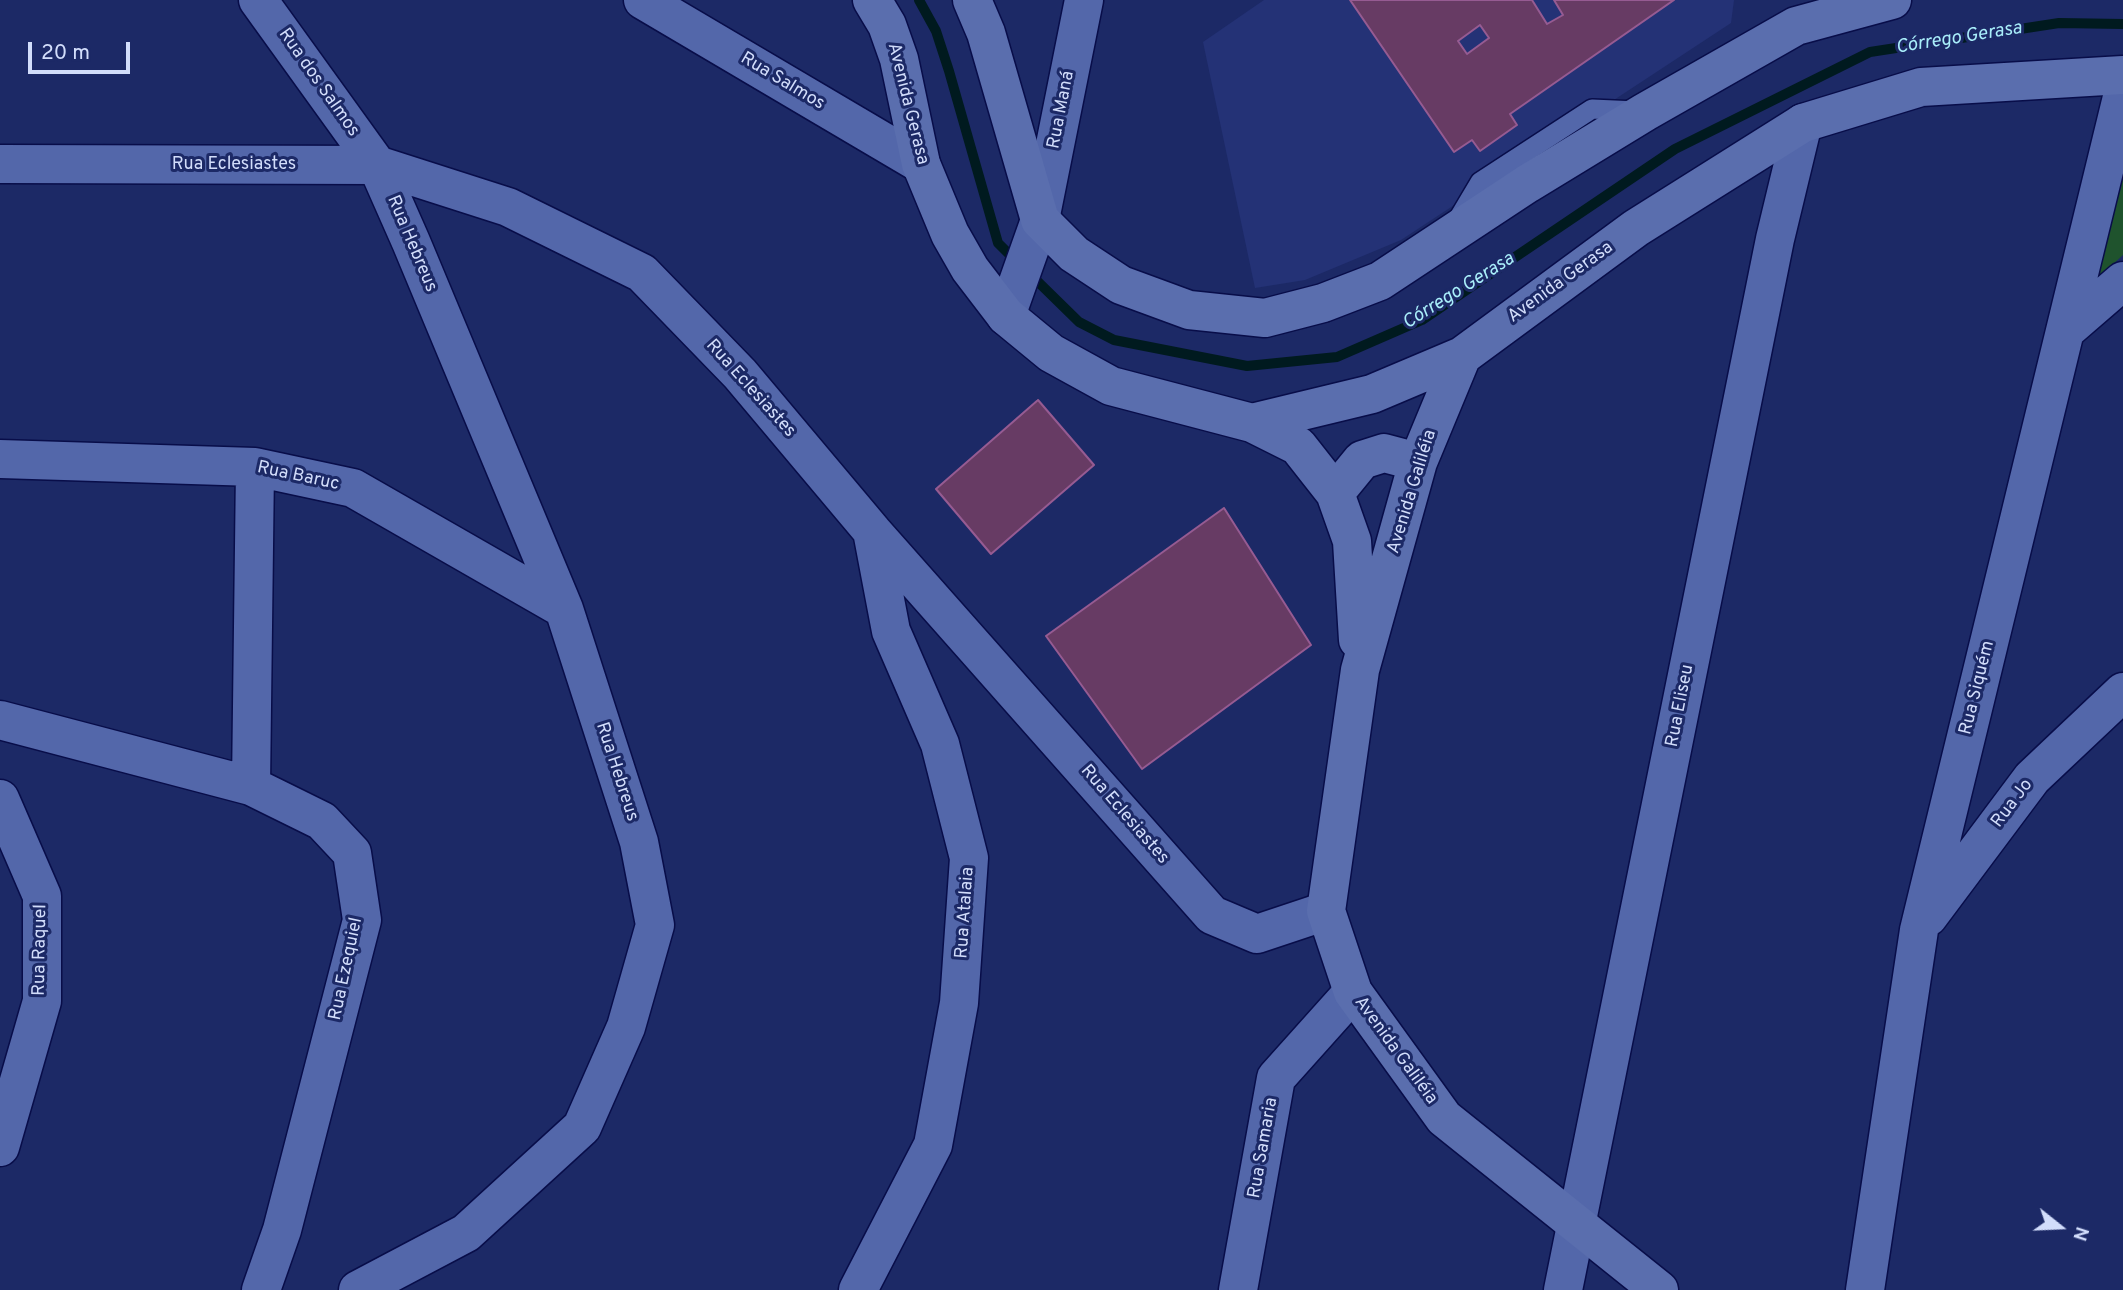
<!DOCTYPE html>
<meta charset="utf-8">
<style>
body{margin:0}
#map{position:relative;width:2123px;height:1290px;overflow:hidden;background:#1c2966;font-family:Overpass,sans-serif}
canvas{display:block}
.north{position:absolute;left:2025px;top:1192px;width:70px;height:70px;-webkit-text-stroke:5px #1c2966;paint-order:stroke;rotate:108deg;font-size:19px;font-weight:700;line-height:28px;text-align:center;color:#d2ddfb}
.north::after{content:'';display:block;margin:auto;width:24px;height:32px;background:#d2ddfb;clip-path:polygon(50% 0,100% 100%,50% 72%,0 100%)}
.scale{position:absolute;left:28px;top:42px;width:102px;height:32px;box-sizing:border-box;border:4px solid #d2ddfb;border-top:0;padding-left:9px;font-size:21px;line-height:24px;white-space:nowrap;color:#d2ddfb;-webkit-text-stroke:5px #1c2966;paint-order:stroke}
</style>
<div id="map">
<canvas width="2123" height="1290"></canvas>
<div class="north">N</div>
<div class="scale">20 m</div>
</div>
<script>
const ctx = document.querySelector('canvas').getContext('2d');
ctx.lineJoin = 'round';
function fillPath(path, color) { ctx.fillStyle = color; ctx.fill(path, 'evenodd'); }
const toPath = rows => new Path2D(rows.map(r => 'M' + r).join(''));
function stroke(path, color, width, dash) { ctx.strokeStyle = color; ctx.lineWidth = width; ctx.lineCap = dash ? 'butt' : 'round'; ctx.setLineDash(dash || []); ctx.stroke(path); }
function label(font, color, halo, rows, align = 'center') {
  ctx.font = font + ' Overpass,sans-serif'; ctx.lineWidth = 6; ctx.setLineDash([]); ctx.textBaseline = 'middle'; ctx.strokeStyle = halo; ctx.fillStyle = color; for (const [text, x, y, turn = 0] of rows) {
    ctx.save(); ctx.translate(x, y); ctx.rotate((+turn || 0) * Math.PI / 180); ctx.textAlign = isNaN(turn) ? turn : align; if (halo) ctx.strokeText(text, 0, 0); ctx.fillText(text, 0, 0); ctx.restore();
  }
}
fillPath(toPath([
 [1264,0,1734,0,1731,23,1401,240,1305,280,1255,288,1203,42]
]), '#243276');
fillPath(toPath([
 [2123,142,2123,255,2084,291]
]), '#1f532d');
stroke(toPath([
 [919,0,936,31,949,71,998,243,1016,261],
 [1030,274,1079,322,1114,340,1247,366,1337,357,1422,320,1675,149,1870,52,2059,23,2123,24]
]), '#001a1f', 10);
const building = toPath([
 [1350,0,1532,0,1547,24,1563,15,1554,0,1674,0,1510,114,1517,125,1480,151,1472,140,1454,152,1350,0],
 [1480,25,1489,38,1467,54,1458,41,1480,25],
 [1038,400,1094,465,991,554,936,489,1038,400],
 [1224,508,1311,645,1142,769,1046,636,1224,508]
]);
fillPath(building, '#673b64');
stroke(building, '#965b92', 2);
const lane = toPath([
 [1458,219,1480,182,1592,109,1637,111]
]);
const street = toPath([
 [258,0,377,165,411,242,564,609,639,842,655,925,626,1027,582,1127,466,1233,358,1290],
 [643,0,921,164],
 [0,164,377,165,508,207,642,273,740,374,872,531,1212,915,1257,934,1326,911],
 [1006,316,1040,220,1084,0],
 [2065,331,2123,281],
 [0,459,255,467,353,488,564,609],
 [0,720,251,786,322,821,352,853,362,920,282,1230,261,1290],
 [251,786,255,467],
 [0,799,42,896,42,1001,0,1147],
 [1928,917,2032,778,2123,692],
 [858,1290,933,1145,959,1003,969,858,940,744,891,631,872,531],
 [1238,1290,1276,1078,1353,992],
 [1563,1290,1775,239,1803,123],
 [1865,1290,1919,930,2123,93]
]);
const secondary = toPath([
 [872,0,887,25,899,59,921,164,950,234,970,269,1006,316,1051,353,1111,386,1252,423,1372,394,1462,356,1636,228,1803,123,1921,87,2123,75],
 [972,0,986,33,1040,220,1074,254,1121,285,1189,310,1265,318,1323,303,1380,281,1527,184,1645,112,1796,26,1892,0],
 [1462,356,1418,462,1360,670,1326,911,1353,992,1444,1118,1659,1290],
 [1252,423,1298,446,1335,493,1352,541,1358,640],
 [1335,493,1362,460,1384,453,1418,462]
]);
stroke(lane, '#080d49', 22);
stroke(street, '#080d49', 41);
stroke(secondary, '#080d49', 41);
stroke(lane, '#5367aa', 19);
stroke(street, '#5367aa', 38);
stroke(secondary, '#5a6eae', 38);
label('18px', '#d2ddfb', '#1c2966', [
 ["Rua Salmos",782,82,31],
 ["Rua dos Salmos",318,83,55],
 ["Avenida Gerasa",907,104,76],
 ["Rua Maná",1062,110,-79],
 ["Rua Eclesiastes",234,165],
 ["Rua Hebreus",411,244,67],
 ["Avenida Gerasa",1561,283,-36],
 ["Rua Eclesiastes",750,389,48],
 ["Rua Baruc",298,477,12],
 ["Avenida Galiléia",1413,492,-73],
 ["Rua Siquém",1978,688,-76],
 ["Rua Eliseu",1681,706,-79],
 ["Rua Hebreus",616,772,72],
 ["Rua Jo",2013,804,-53],
 ["Rua Eclesiastes",1124,815,49],
 ["Rua Atalaia",966,913,-86],
 ["Rua Raquel",41,950,-89],
 ["Rua Ezequiel",347,969,-78],
 ["Avenida Galiléia",1395,1051,54],
 ["Rua Samaria",1264,1148,-80]
]);
label('italic 19px', '#a9eefa', '#1c2966', [
 ["Córrego Gerasa",1959,39,-9],
 ["Córrego Gerasa",1459,292,-32]
]);
</script>
